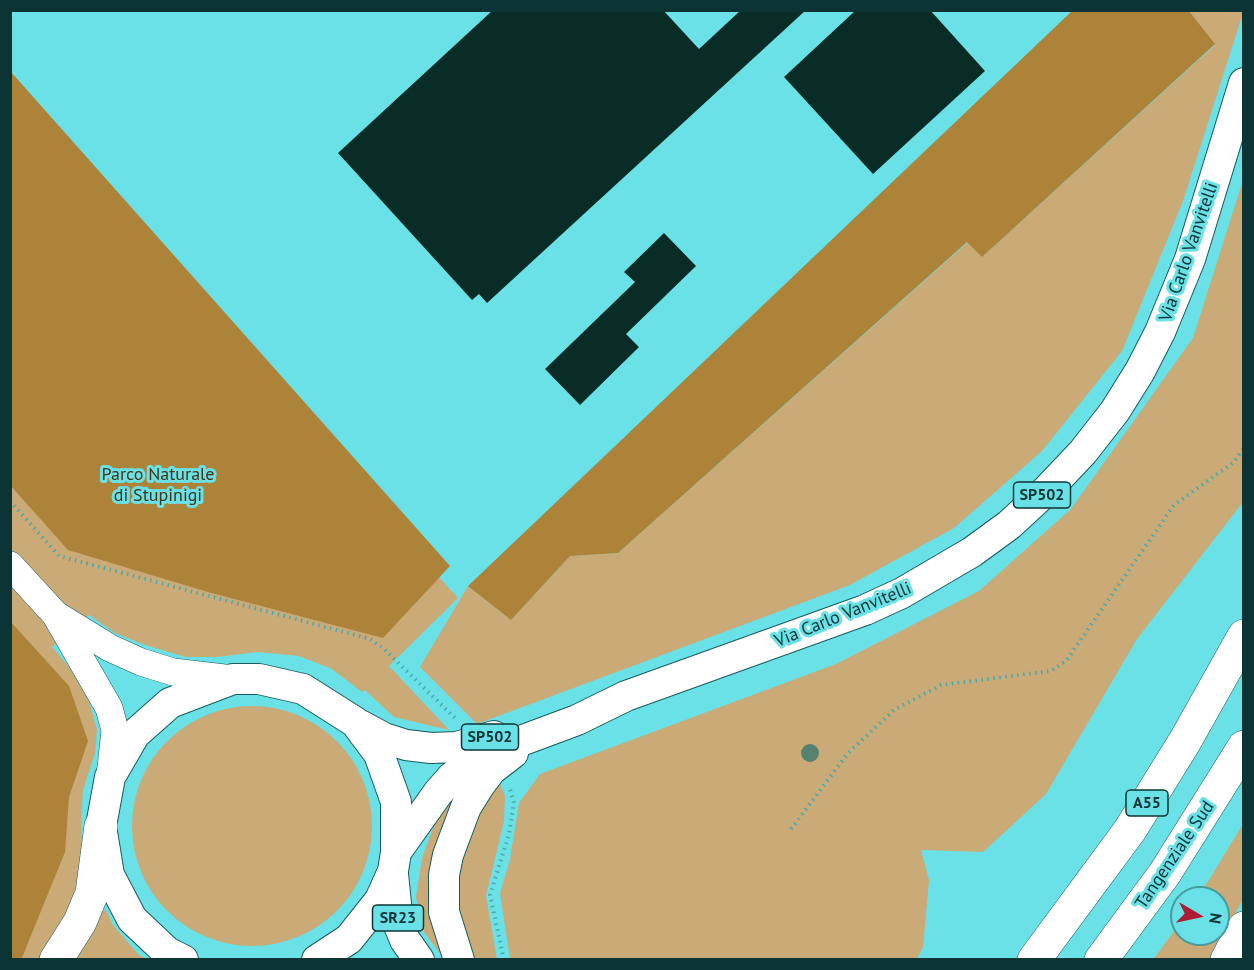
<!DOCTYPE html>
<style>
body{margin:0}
#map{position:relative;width:1254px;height:970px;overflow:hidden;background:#6ae1e6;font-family:"PT Sans",sans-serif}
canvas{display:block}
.frame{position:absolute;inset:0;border:12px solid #0d3435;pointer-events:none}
.north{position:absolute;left:1170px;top:886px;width:60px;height:60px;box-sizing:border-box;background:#6ae1e6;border:2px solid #459c9f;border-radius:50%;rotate:99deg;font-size:16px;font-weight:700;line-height:24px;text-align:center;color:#0d3435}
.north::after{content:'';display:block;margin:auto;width:21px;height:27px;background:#af1b35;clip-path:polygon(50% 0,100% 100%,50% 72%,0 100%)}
</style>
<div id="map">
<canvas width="1254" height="970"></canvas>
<div class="frame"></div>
<div class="north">N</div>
</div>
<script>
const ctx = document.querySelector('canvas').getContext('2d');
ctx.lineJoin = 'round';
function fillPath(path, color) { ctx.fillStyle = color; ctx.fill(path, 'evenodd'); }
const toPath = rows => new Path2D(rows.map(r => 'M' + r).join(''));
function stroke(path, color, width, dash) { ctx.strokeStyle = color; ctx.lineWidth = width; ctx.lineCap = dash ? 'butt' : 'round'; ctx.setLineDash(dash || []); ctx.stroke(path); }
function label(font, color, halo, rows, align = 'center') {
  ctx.font = font + ' "PT Sans",sans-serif'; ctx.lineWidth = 6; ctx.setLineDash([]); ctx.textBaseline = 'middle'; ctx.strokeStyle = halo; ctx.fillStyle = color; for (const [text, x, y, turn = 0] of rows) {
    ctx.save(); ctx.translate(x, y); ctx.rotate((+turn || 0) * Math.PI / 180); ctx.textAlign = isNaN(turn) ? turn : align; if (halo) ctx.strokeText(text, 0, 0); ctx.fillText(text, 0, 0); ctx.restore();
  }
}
fillPath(toPath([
 [1189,11,1243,11,1243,13,1183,201,1122,351,1042,451,954,528,850,585,477,724,420,667,468,586,511,620,570,556,618,553,968,242,982,257,1215,45],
 [10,103,458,598,389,666,449,730,394,717,365,690,362,692,332,669,299,656,258,652,217,657,186,657,145,645,115,633,89,615,52,647,70,668,87,695,97,729,95,753,83,790,81,820,84,868,69,918,44,960,10,959],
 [1243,180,1243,502,1137,639,1046,794,983,852,921,850,929,880,923,947,917,959,510,959,500,893,510,859,519,803,540,774,836,664,979,591,1071,509,1193,338],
 '132 826a120 120 0 1 1 240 0a120 120 0 1 1-240 0Z',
 [473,773,444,959,424,932,416,897,422,858,441,807],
 [498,779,505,796,504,821,486,896,497,959,471,959,456,906,459,861,471,823],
 [1243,824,1243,899,1211,959,1153,960,1182,920,1182,934,1218,934,1218,898,1198,898],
 [106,910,113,925,139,955,147,959,72,960,98,912]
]), '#caaa76');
fillPath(toPath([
 [1072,11,1189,11,1215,44,982,257,967,242,618,553,570,556,511,620,468,586],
 [11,72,450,566,383,638,208,592,68,550,11,486],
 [10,621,69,686,88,741,69,797,65,852,21,960,10,959]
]), '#ad8239');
fillPath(toPath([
 [493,10,663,10,699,49,741,10,806,10,487,303,479,294,472,300,338,153],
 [856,10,930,10,985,71,873,174,784,77],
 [664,233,696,266,626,334,639,347,580,405,545,369,635,282,624,272]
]), '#092d26');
const secondary = toPath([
 [10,565,55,614,109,708,115,730,110,777],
 [58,616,110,648,141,662,173,672,233,679]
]);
const primary = toPath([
 [360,725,384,738,406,745,431,748,457,747,494,736],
 [396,852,438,793,452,777,483,755,577,720,626,696,865,610,902,593,972,552,1009,525,1047,490,1083,452,1115,411,1140,371,1160,332,1190,259,1244,83],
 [393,874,398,923,405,940,419,960],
 [183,960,167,952,132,919,109,875,101,826,110,777,135,734,170,703,233,679,259,679,303,689,355,722,379,754,396,802,396,852,393,871,380,900,349,939,317,960],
 [459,960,444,912,444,875,448,855,466,807,479,786,491,770,513,753]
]);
const highway = toPath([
 [56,960,80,922,92,893,101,826],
 [1034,960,1130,830,1185,741,1244,636],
 [1101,960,1165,873,1244,747],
 [1227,960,1244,928]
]);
stroke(secondary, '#185b5d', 28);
stroke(primary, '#185b5d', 32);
stroke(highway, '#185b5d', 34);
stroke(toPath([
 [10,501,59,556,370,639,383,648,457,720],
 [791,829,848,753,894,710,941,685,1051,671,1066,661,1174,505,1234,462,1244,448],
 [504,960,490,895,509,834,514,803,510,789]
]), '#4ca9ac', 4, [1.5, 4.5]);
stroke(secondary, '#fff', 27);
stroke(primary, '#fff', 30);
stroke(highway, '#fff', 33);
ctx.fillStyle = '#568171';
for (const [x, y] of [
 [810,753]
]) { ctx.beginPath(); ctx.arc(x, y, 9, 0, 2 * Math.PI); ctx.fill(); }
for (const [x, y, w] of [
 [1042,495,57],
 [490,737,57],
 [1147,803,42],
 [398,918,51]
]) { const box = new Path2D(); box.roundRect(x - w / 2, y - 13, w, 26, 4.5); ctx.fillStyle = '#6ae1e6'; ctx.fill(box); stroke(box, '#0d3435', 1.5); }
label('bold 16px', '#0d3435', null, [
 ["SP502",1042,495],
 ["SP502",490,737],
 ["A55",1147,803],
 ["SR23",398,918]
]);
label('18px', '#0d3435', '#6ae1e6', [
 ["Via Carlo Vanvitelli",1189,252,-71],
 ["Via Carlo Vanvitelli",843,615,-22],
 ["Tangenziale Sud",1175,855,-56]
]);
label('18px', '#453212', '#6ae1e6', [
 ["Parco Naturale",158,475],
 ["di Stupinigi",158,496]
]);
</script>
